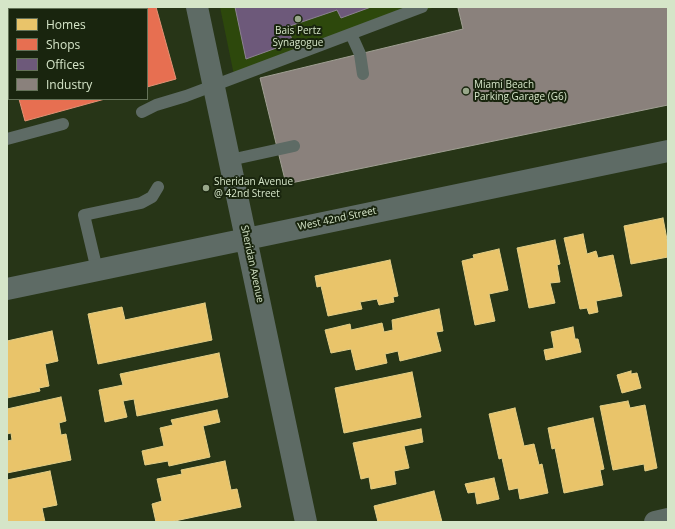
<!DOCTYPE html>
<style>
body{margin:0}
#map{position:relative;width:675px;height:529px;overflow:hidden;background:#273517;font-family:"Open Sans",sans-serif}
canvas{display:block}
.frame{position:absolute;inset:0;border:8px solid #d5e5c8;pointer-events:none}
.legend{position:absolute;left:8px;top:8px;width:140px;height:92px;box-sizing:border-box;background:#19250e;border:1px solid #647258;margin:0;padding:5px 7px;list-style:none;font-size:12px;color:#d5e5c8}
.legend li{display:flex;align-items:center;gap:8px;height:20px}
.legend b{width:20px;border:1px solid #647258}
</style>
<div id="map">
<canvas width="675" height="529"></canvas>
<div class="frame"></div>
<ul class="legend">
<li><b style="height:11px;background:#e9c46a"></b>Homes</li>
<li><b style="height:11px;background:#e76f51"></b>Shops</li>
<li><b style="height:11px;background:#6d597a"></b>Offices</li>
<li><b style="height:11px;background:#8a817c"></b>Industry</li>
</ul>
</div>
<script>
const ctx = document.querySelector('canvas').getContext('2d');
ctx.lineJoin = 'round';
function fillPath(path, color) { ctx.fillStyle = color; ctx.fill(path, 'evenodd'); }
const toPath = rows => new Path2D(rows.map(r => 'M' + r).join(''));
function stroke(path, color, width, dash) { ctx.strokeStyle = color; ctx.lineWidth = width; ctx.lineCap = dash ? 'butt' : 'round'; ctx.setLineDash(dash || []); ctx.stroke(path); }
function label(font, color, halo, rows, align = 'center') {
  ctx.font = font + ' "Open Sans",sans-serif'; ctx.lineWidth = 4; ctx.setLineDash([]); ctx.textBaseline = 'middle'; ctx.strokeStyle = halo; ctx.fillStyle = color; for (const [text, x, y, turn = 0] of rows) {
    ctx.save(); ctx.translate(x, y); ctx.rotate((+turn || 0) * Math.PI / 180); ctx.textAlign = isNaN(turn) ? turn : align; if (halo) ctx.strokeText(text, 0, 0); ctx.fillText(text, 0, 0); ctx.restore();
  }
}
fillPath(toPath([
 [220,7,435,7,235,80]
]), '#2d480c');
const homes = toPath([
 [663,218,668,245,668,257,631,264,624,226,663,218],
 [583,234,587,254,596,251,598,258,613,255,622,296,596,301,598,312,589,314,587,308,580,309,564,238,583,234],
 [555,240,560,264,557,265,560,282,550,283,555,303,529,308,517,248,555,240],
 [499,249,508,290,489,294,495,321,475,325,462,261,474,258,473,255,499,249],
 [390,260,398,296,393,297,394,302,379,305,377,299,360,302,362,309,328,316,321,286,317,287,315,276,390,260],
 [205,303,212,340,98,364,88,314,122,307,125,320,205,303],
 [439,309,443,331,436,332,441,351,400,361,398,351,385,354,387,363,356,370,351,349,331,353,325,330,350,324,351,330,382,323,384,332,393,330,392,320,439,309],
 [573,327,575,339,578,339,581,352,546,360,544,350,554,348,551,332,573,327],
 [52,331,58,361,45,364,49,386,39,388,40,391,7,398,7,341,52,331],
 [219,353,228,397,137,416,134,399,123,401,127,417,105,422,99,390,123,385,120,374,219,353],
 [631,371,631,374,637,373,641,388,622,393,617,375,631,371],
 [412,372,421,417,344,433,335,388,412,372],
 [61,397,66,421,59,423,61,435,66,434,71,460,7,473,7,441,12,440,11,433,7,434,7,409,61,397],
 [628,401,630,408,645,405,657,468,645,471,644,464,613,470,600,406,628,401],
 [515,408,524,446,534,444,539,465,542,464,548,493,520,499,518,488,509,490,502,458,499,459,489,414,515,408],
 [217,410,220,422,203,426,210,457,169,466,168,461,145,465,142,451,164,446,160,428,173,425,171,420,217,410],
 [593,418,604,469,600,470,603,485,564,493,555,448,552,449,548,428,593,418],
 [421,429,423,442,404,446,409,468,394,471,396,484,371,489,369,477,361,479,353,443,421,429],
 [225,461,231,490,237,489,241,507,170,522,156,522,152,504,162,501,157,479,182,474,181,470,225,461],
 [50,471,57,505,42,508,45,522,7,522,7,480,50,471],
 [494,478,499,499,477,504,475,492,468,493,465,484,494,478],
 [434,491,442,522,378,522,374,506,434,491]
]);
fillPath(homes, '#e9c46a');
stroke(homes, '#e3ce86', 1);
const shops = toPath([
 [41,7,156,7,176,79,147,87,147,9,34,9,41,7],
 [7,16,9,16,9,65,7,58,7,16],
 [19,99,105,99,25,121,19,99]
]);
fillPath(shops, '#e76f51');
stroke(shops, '#e29275', 1);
const offices = toPath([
 [235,7,371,7,341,18,337,10,287,27,293,42,246,59,235,7]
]);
fillPath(offices, '#6d597a');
stroke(offices, '#8c8391', 1);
const industry = toPath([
 [464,7,668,7,668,105,286,184,260,78,463,29,458,8,464,7]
]);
fillPath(industry, '#8a817c');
stroke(industry, '#a09f93', 1);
stroke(toPath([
 [351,34,360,54,363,74],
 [142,112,156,105,186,96,422,7],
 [7,139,63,124],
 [230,160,294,146],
 [97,270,84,215,141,203,152,197,158,187]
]), '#5e6b65', 12);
stroke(toPath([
 [197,7,306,522],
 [7,289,668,151],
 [655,522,668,519]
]), '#5e6b65', 22);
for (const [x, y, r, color] of [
 [298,19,4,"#98a78a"],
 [466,91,4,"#98a78a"],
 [206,188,4,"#98a78a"]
]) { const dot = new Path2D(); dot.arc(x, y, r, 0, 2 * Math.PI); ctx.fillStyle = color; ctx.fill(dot); stroke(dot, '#19250e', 1.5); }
label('10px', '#d5e5c8', '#19250e', [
 ["Bais Pertz",298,31,"center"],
 ["Synagogue",298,43,"center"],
 ["Miami Beach",474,85],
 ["Parking Garage (G6)",474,97],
 ["Sheridan Avenue",214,182],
 ["@ 42nd Street",214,194]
], 'left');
label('10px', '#d5e5c8', '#19250e', [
 ["West 42nd Street",337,219,-12],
 ["Sheridan Avenue",252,264,78]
]);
</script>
